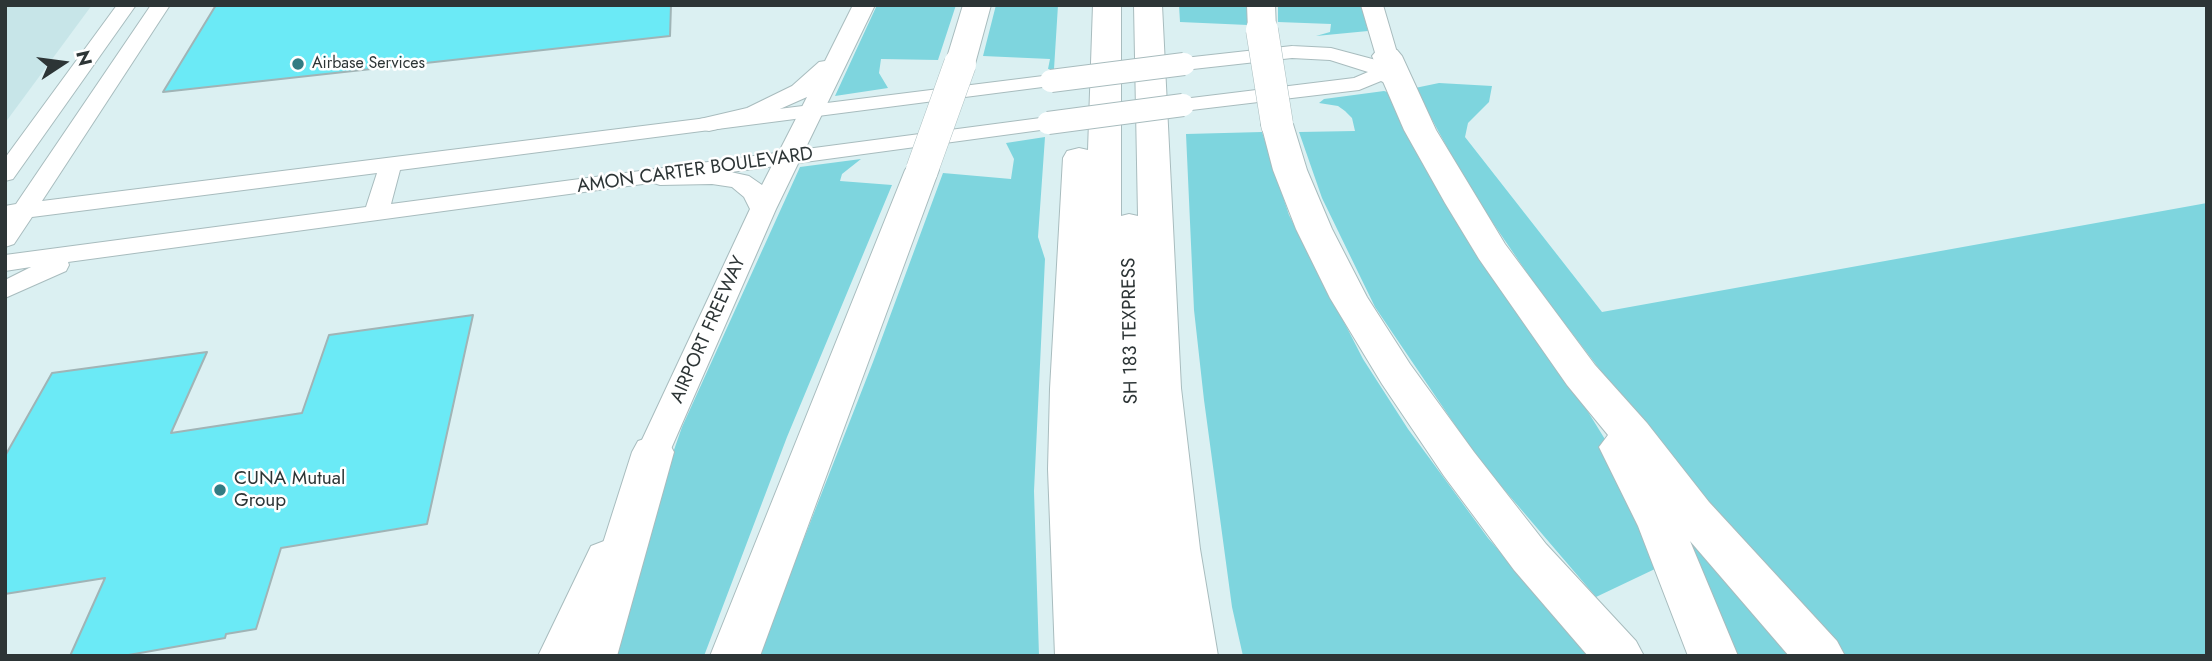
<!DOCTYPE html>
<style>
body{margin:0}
#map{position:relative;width:2212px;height:661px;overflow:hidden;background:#dbf0f2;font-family:Jost,sans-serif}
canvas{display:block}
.frame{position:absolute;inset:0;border:7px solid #2d3536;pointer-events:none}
.north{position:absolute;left:28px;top:28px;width:70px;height:70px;-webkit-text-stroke:5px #fff;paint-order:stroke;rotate:77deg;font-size:19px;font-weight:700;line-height:28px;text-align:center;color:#2d3536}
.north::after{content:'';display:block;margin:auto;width:24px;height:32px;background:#2d3536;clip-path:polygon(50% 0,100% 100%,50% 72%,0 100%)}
</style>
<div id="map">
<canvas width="2212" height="661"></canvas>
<div class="frame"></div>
<div class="north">N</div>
</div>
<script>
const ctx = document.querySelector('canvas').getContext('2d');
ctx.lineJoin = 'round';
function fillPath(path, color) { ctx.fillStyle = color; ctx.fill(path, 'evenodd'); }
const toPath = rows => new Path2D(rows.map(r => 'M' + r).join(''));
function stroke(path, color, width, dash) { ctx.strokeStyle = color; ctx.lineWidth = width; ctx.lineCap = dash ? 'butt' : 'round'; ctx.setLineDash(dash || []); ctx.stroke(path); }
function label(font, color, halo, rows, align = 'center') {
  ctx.font = font + ' Jost,sans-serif'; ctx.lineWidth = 5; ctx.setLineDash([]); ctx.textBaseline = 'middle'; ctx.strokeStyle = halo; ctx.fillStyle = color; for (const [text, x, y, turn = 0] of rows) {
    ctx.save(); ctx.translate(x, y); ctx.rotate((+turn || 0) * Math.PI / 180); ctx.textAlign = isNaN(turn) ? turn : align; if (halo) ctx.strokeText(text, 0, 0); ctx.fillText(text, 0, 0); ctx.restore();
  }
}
fillPath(toPath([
 [5,5,92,5,5,123]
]), '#c7e5e8');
fillPath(toPath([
 [877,5,956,5,938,60,881,59,879,73,888,88,835,96],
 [996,5,1058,5,1054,69,1048,69,1050,59,983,56],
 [1179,5,1247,5,1248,25,1180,22],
 [1278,5,1361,5,1368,31,1316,36,1330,32,1331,24,1278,22],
 [1439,83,1492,86,1489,102,1468,123,1465,137,1602,312,2207,203,2207,656,1839,656,1675,468,1536,286,1469,188,1415,88],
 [1384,91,1391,93,1611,449,1657,568,1596,597,1478,459,1375,307,1322,198,1299,132,1355,131,1352,118,1345,111,1338,106,1319,103,1324,99],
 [1262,132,1289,215,1363,359,1408,429,1488,538,1591,656,1243,656,1232,607,1204,400,1194,310,1186,134],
 [1045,137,1038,237,1045,259,1034,491,1039,656,758,656,873,362,943,173,1011,179,1014,159,1006,143],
 [861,159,842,174,840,181,892,185,787,437,704,656,602,656,682,427,800,167],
 [1687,530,1797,656,1731,656,1680,533]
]), '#7ed5de');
const building = toPath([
 [216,5,671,5,670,36,163,92,216,5],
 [473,315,427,524,281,548,256,629,226,634,225,638,123,656,70,656,105,578,5,594,5,456,52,373,207,352,171,433,302,413,329,335,473,315]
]);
fillPath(building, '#6beaf6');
stroke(building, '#a0b4b6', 2);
const tertiary = toPath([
 [117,5,136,5,13,179,5,181,5,158,117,5],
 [151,5,170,5,42,201,1051,75,1058,77,1061,81,1058,85,400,170,391,204,1048,117,1056,118,1059,123,1056,128,1048,129,68,262,69,265,66,271,5,298,5,280,31,267,5,271,5,255,366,207,377,173,32,217,14,244,5,247,5,206,16,204,151,5],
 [1292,46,1331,48,1376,60,1380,54,1394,54,1397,58,1391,69,1409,84,1406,88,1399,90,1381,81,1359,90,1183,111,1176,109,1172,105,1176,101,1183,99,1354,78,1368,72,1330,60,1292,58,1184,70,1177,68,1174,64,1177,60,1184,58,1292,46]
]);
const secondary = toPath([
 [853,5,875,5,776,209,660,474,655,483,643,487,631,483,626,474,750,209,744,197,732,187,712,184,660,185,651,182,647,177,651,172,660,169,712,168,749,176,762,185,807,97,755,120,709,131,700,129,697,124,700,119,747,108,792,86,819,62,825,61,853,5],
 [1361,5,1383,5,1398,56,1395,61,1379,61,1376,56,1361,5],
 [604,541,617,546,622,556,576,656,538,656,591,546,604,541]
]);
const motorway = toPath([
 [963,5,991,5,975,64,970,70,960,73,950,70,945,64,963,5],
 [1093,5,1121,5,1121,216,1129,214,1138,216,1134,5,1162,5,1181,388,1200,549,1218,656,1055,656,1048,469,1050,389,1063,158,1067,151,1079,148,1088,150,1093,5],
 [1247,5,1275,5,1276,30,1272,36,1262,39,1252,36,1248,30,1247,5],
 [1387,47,1397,50,1402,56,1436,130,1505,244,1595,365,1647,423,1709,502,1837,641,1845,656,1789,656,1690,541,1738,656,1688,656,1638,526,1599,447,1608,435,1567,385,1479,259,1445,203,1404,130,1372,56,1377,50,1387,47],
 [1277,115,1288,117,1293,124,1307,170,1332,229,1367,297,1410,364,1474,452,1546,544,1636,641,1644,656,1588,656,1514,570,1444,476,1382,384,1330,298,1296,229,1273,170,1261,124,1266,117,1277,115],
 [922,160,934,163,939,170,760,656,710,656,905,170,910,163,922,160],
 [653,436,668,441,674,452,617,656,567,656,632,452,638,441,653,436]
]);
stroke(tertiary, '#a8bcbe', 2);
stroke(secondary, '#a8bcbe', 2);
stroke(motorway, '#a8bcbe', 2);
fillPath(tertiary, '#fff');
fillPath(secondary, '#fff');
fillPath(motorway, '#fff');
const tertiaryBridge = toPath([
 [1051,81,1184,64],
 [1048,123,1183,105]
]);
const motorwayBridge = toPath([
 [1262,30,1277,124],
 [922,170,960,64]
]);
stroke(tertiaryBridge, '#a8bcbe', 24, []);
stroke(motorwayBridge, '#a8bcbe', 33, []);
stroke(tertiaryBridge, '#fff', 22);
stroke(motorwayBridge, '#fff', 32);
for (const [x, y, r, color] of [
 [298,64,7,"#327b82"],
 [220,490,7,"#327b82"]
]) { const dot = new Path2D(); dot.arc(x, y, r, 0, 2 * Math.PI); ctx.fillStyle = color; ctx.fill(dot); stroke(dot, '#fff', 2.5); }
label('16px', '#2d3536', '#fff', [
 ["Airbase Services",312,64]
], 'left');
label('19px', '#2d3536', '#fff', [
 ["AMON CARTER BOULEVARD",695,171,-8],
 ["AIRPORT FREEWAY",709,330,-66],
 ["SH 183 TEXPRESS",1131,331,-91]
]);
label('19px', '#2d3536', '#fff', [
 ["CUNA Mutual",234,479],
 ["Group",234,501]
], 'left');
</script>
